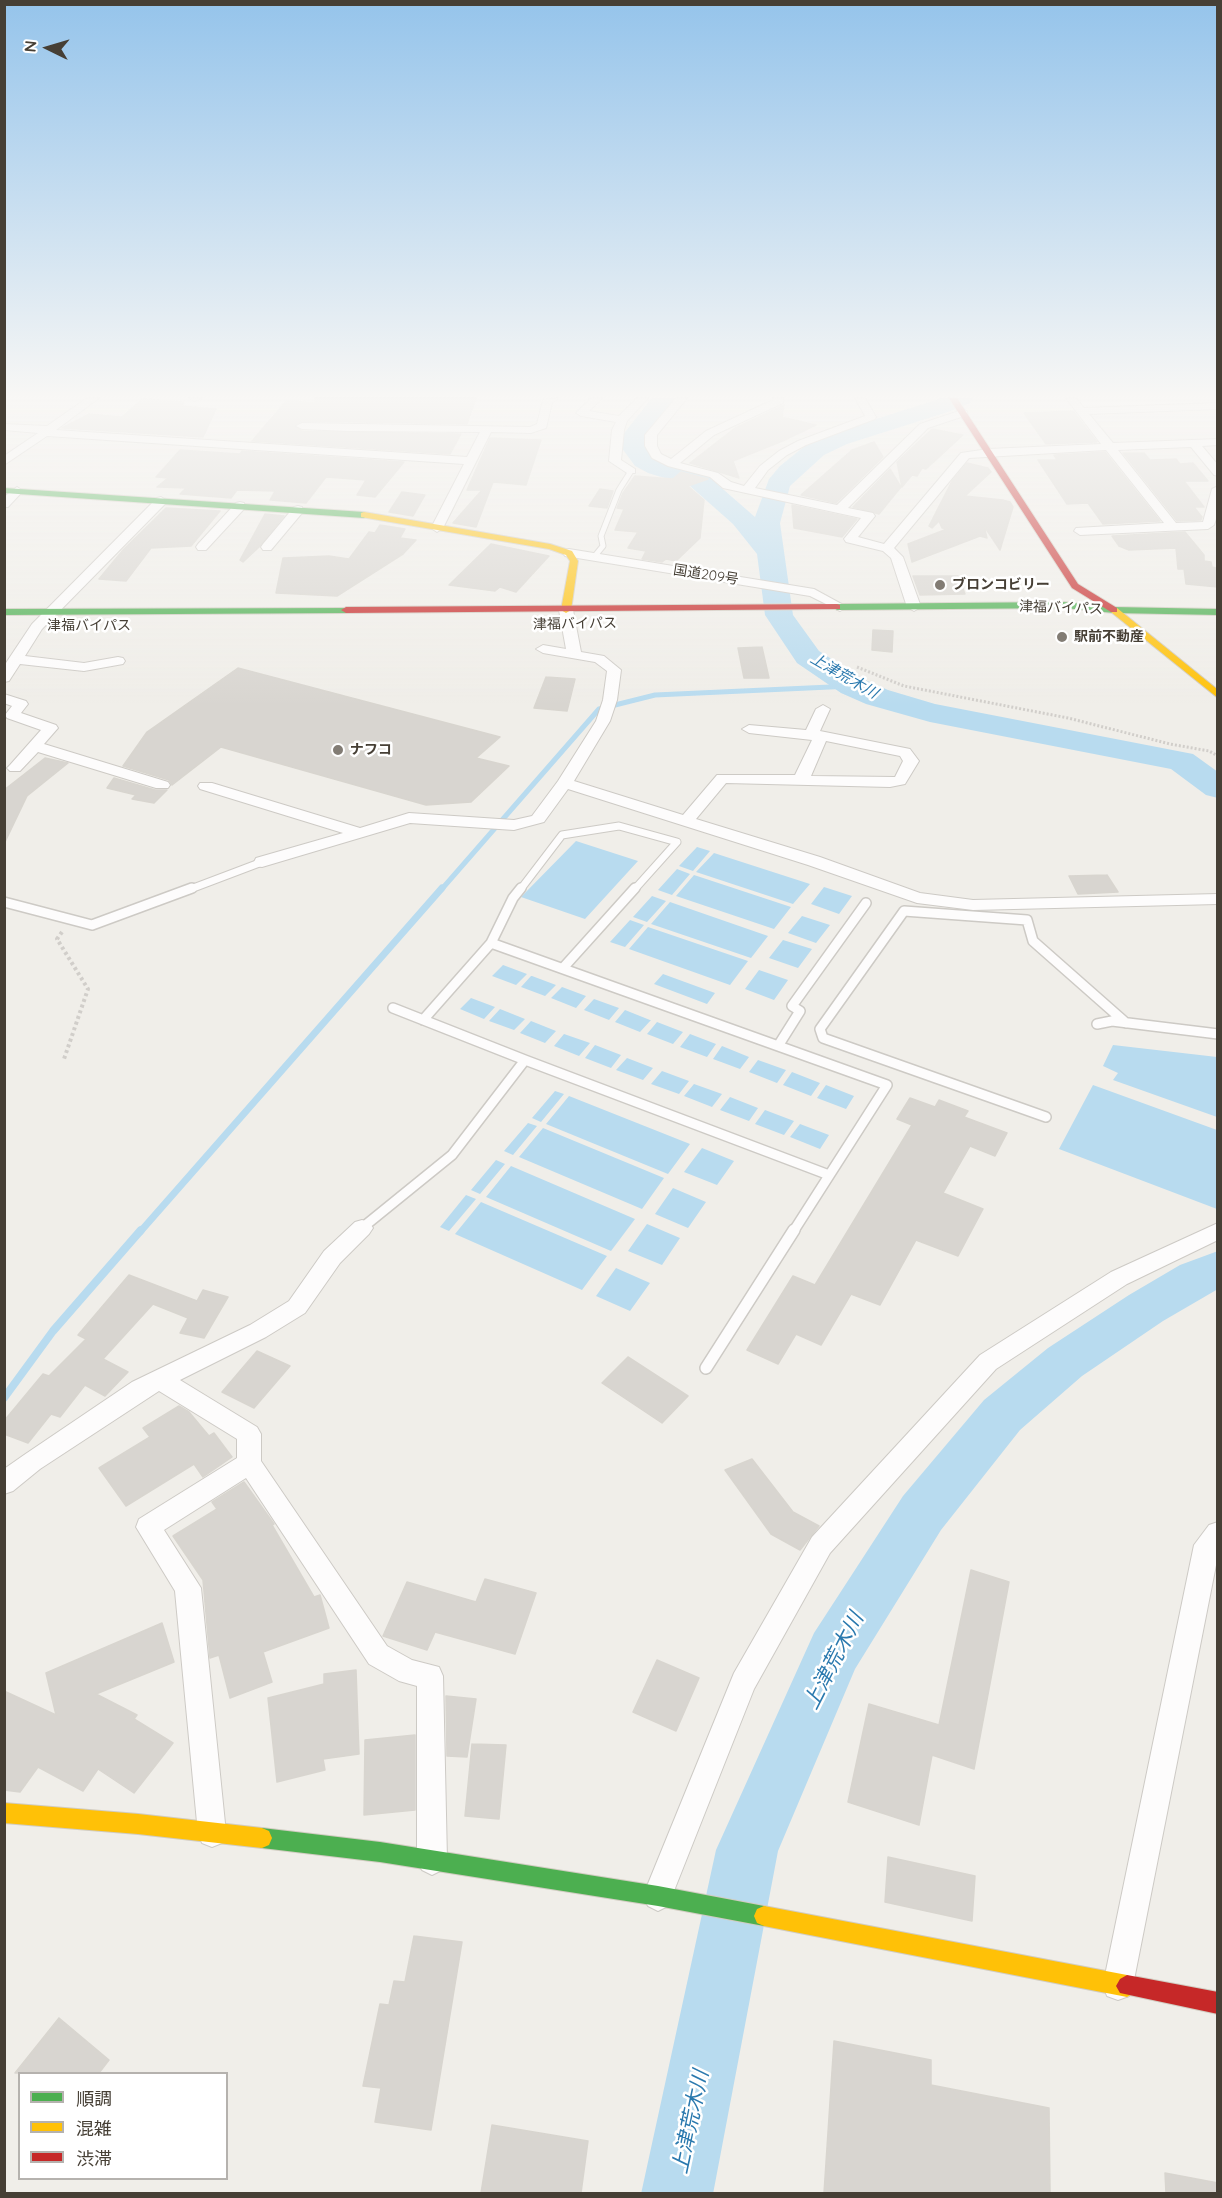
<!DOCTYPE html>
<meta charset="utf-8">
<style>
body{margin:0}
#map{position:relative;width:1222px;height:2198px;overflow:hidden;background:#f0eee9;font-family:Quicksand,"Noto Sans JP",sans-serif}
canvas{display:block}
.frame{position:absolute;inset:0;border:6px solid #463f35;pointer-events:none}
.legend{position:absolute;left:18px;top:2072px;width:210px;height:108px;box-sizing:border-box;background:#fff;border:2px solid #b5b2ae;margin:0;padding:8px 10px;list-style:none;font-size:18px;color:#463f35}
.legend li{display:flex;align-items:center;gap:12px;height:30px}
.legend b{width:30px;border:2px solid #b5b2ae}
.north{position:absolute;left:18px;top:18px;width:60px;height:60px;-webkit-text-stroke:4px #fff;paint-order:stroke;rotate:275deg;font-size:16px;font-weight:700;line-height:24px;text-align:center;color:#463f35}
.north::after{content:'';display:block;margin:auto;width:21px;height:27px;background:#463f35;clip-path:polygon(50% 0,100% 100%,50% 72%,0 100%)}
</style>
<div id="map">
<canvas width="1222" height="2198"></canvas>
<div class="frame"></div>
<ul class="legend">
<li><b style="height:8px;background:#4caf50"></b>順調</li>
<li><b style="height:8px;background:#ffc107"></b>混雑</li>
<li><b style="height:8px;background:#c62828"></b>渋滞</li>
</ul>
<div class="north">N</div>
</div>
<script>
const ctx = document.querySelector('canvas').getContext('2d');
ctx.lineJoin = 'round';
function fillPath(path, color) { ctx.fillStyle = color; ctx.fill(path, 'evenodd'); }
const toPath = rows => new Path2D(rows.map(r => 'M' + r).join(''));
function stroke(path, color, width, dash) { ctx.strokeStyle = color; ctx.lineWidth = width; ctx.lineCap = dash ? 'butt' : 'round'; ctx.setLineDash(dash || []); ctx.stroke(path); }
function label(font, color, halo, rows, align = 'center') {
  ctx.font = font + ' Quicksand,"Noto Sans JP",sans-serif'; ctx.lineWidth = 5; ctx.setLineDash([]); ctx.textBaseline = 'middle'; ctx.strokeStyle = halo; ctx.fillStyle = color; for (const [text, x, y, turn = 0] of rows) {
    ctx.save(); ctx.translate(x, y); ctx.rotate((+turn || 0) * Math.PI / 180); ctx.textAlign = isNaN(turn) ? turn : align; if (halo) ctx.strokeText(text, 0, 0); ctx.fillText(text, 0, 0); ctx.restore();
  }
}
fillPath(toPath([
 [576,841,638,861,585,919,521,897],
 [697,847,710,851,693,871,679,866],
 [714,853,810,884,793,904,696,872],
 [677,869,690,874,672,895,658,890],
 [694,875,791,907,774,929,676,896],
 [824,887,852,896,839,914,811,904],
 [652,896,666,901,647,922,633,917],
 [670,902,768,936,751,958,651,924],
 [802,916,830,925,816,943,788,933],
 [630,920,644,925,625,947,610,942],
 [648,927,748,961,730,985,629,949],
 [783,940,812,949,798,968,769,958],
 [503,965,527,974,516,985,492,976],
 [759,970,788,980,774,1000,745,989],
 [663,974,715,993,707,1004,654,984],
 [531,976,532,976,556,985,545,996,521,987],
 [562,987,586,996,576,1008,551,998],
 [471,998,495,1007,484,1019,460,1009],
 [594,999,619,1008,609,1020,584,1010],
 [500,1009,525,1019,514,1030,489,1021],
 [625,1010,650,1020,651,1020,640,1032,615,1022],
 [531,1021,556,1031,545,1043,520,1033],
 [657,1022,683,1032,673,1044,647,1034],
 [564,1034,590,1043,579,1056,554,1046],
 [690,1034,716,1044,707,1057,680,1047],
 [595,1045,621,1055,611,1068,585,1058],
 [1113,1045,1217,1057,1217,1117,1113,1080,1118,1073,1103,1066],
 [722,1046,749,1057,740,1069,713,1059],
 [627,1058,653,1068,643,1080,616,1070],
 [758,1060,786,1070,777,1083,749,1072],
 [662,1071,689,1081,679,1094,651,1084],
 [792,1072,820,1083,811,1096,783,1085],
 [694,1084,722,1094,712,1107,684,1096],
 [826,1085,854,1096,846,1109,817,1098],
 [1093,1085,1217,1130,1217,1209,1059,1149],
 [555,1091,564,1094,541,1122,532,1118],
 [569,1096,690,1144,668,1174,546,1124],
 [730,1097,758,1108,749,1121,720,1110],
 [765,1110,794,1121,784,1135,755,1124],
 [528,1123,537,1126,513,1155,504,1151],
 [800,1124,829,1135,820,1149,790,1137],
 [543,1128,664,1178,642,1209,519,1157],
 [702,1148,734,1161,717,1185,684,1172],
 [496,1160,505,1164,480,1194,471,1190],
 [511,1166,635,1219,611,1251,486,1197],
 [673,1188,706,1202,688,1228,655,1214],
 [466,1195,476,1199,449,1231,440,1227],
 [481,1202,607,1256,582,1290,455,1234],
 [647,1224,680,1238,662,1265,628,1251],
 [616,1268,650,1283,630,1311,596,1296]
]), '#b8dbef');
stroke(toPath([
 [441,890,599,709,655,695,852,686]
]), '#b8dbef', 5);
stroke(toPath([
 [140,1232,442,888]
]), '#b8dbef', 7);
stroke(toPath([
 [4,1398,53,1331,141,1230]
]), '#b8dbef', 8);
fillPath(toPath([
 [652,398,676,398,645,438,647,450,666,463,708,476,755,517,769,479,780,466,806,445,829,434,942,398,973,398,970,403,951,411,847,444,824,455,790,486,780,523,793,615,819,651,863,679,888,690,935,704,1193,754,1218,772,1218,798,1206,795,1171,769,930,722,866,704,841,693,797,663,765,615,757,554,733,524,690,486,648,473,635,466,621,447,621,437,652,398],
 [1218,1251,1218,1289,1163,1321,1082,1376,1020,1430,941,1530,855,1669,778,1851,713,2194,641,2194,716,1850,814,1633,903,1496,984,1400,1048,1348,1129,1295,1180,1265,1218,1251]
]), '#b8dbef');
const building = toPath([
 [315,398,476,398,467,424,302,421,294,425,302,431,461,434,450,454,252,441,287,400,314,403,315,398],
 [142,399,184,402,181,406,216,409,203,437,62,428,89,414,122,417,142,399],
 [784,405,782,417,816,425,785,440,733,461,739,478,690,463,735,428,784,405],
 [1073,411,1097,442,1046,444,1024,413,1073,411],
 [932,429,963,435,926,469,922,468,917,476,912,475,902,487,897,462,932,429],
 [490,438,541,440,526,485,493,482,476,527,453,523,482,490,467,490,490,438],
 [874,442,883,457,836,503,801,495,852,450,874,442],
 [180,450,240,454,242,451,404,462,375,497,357,495,366,480,326,477,306,503,270,500,275,491,237,490,231,498,180,494,186,488,157,487,168,478,156,477,180,450],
 [1105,452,1160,521,1103,524,1088,503,1067,504,1038,460,1057,460,1054,455,1105,452],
 [1123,453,1144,453,1150,460,1176,459,1180,464,1193,463,1208,481,1184,481,1204,507,1194,507,1202,517,1201,520,1177,521,1123,453],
 [967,463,988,468,991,472,965,496,1003,500,1010,502,1013,507,1000,550,984,526,987,538,980,536,912,562,908,544,947,529,942,528,939,521,932,528,929,526,952,481,967,463],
 [890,469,901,487,879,514,853,507,890,469],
 [681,472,708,479,688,486,704,500,700,538,676,561,666,559,662,562,642,559,646,551,628,548,638,532,615,530,624,509,617,508,623,493,635,476,673,479,681,472],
 [600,489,613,491,607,508,589,506,600,489],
 [402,492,425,495,413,516,389,512,402,492],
 [792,505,857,519,842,537,794,528,792,505],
 [166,508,220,511,191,546,151,548,126,581,99,579,123,550,166,508],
 [265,514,284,516,259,547,243,562,240,560,265,514],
 [380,525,405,529,400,538,416,540,403,554,337,596,276,593,283,558,329,556,349,559,369,532,375,533,380,525],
 [1185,532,1204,555,1204,561,1211,562,1212,567,1216,568,1218,587,1186,584,1184,569,1178,569,1176,548,1129,550,1119,546,1112,536,1185,532],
 [491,544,549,556,516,592,500,587,495,591,449,585,491,544],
 [913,576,958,576,965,594,920,595,913,576],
 [873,630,893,631,892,652,872,650,873,630],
 [762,647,769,678,744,678,738,648,762,647],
 [238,668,500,737,476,758,509,766,471,802,426,805,221,747,172,785,169,780,123,766,147,732,238,668],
 [546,677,575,679,567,711,534,708,546,677],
 [45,758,68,763,27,796,4,844,4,790,45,758],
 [114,778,155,790,167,790,154,803,132,799,136,795,107,788,114,778],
 [1107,875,1118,892,1078,894,1069,876,1107,875],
 [910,1098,935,1107,939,1100,968,1111,964,1117,1007,1133,995,1156,970,1146,943,1193,983,1209,958,1256,916,1240,880,1305,851,1294,821,1345,796,1334,778,1364,747,1350,793,1276,815,1285,912,1125,897,1119,910,1098],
 [129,1275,197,1301,203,1290,228,1297,204,1338,180,1333,188,1318,153,1304,103,1359,128,1372,105,1396,85,1385,60,1417,51,1414,28,1443,4,1434,4,1421,43,1374,49,1376,86,1339,78,1335,129,1275],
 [257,1351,290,1366,254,1408,222,1392,257,1351],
 [628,1357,688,1396,662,1423,602,1383,628,1357],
 [179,1406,189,1412,209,1436,214,1433,232,1457,203,1477,194,1464,126,1506,99,1468,150,1437,143,1428,179,1406],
 [752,1459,793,1512,819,1526,800,1550,771,1534,725,1470,752,1459],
 [244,1482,274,1524,272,1525,314,1597,320,1595,329,1628,263,1652,272,1682,230,1698,219,1655,210,1658,203,1580,173,1536,217,1509,212,1502,244,1482],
 [971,1570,1009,1582,974,1769,932,1755,919,1825,848,1802,869,1704,939,1725,971,1570],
 [485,1579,536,1593,515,1654,435,1632,427,1650,383,1636,407,1582,476,1602,485,1579],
 [162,1623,174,1662,96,1694,137,1715,134,1719,173,1743,134,1793,98,1769,83,1791,38,1767,20,1792,4,1790,4,1691,56,1715,46,1673,162,1623],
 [657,1660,699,1678,676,1731,633,1712,657,1660],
 [356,1670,359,1754,323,1759,325,1770,277,1782,268,1698,324,1684,324,1674,356,1670],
 [446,1696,476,1699,467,1757,447,1756,446,1696],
 [415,1735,415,1810,364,1815,365,1740,415,1735],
 [472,1744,506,1745,499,1819,465,1816,472,1744],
 [888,1857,975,1876,972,1921,885,1902,888,1857],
 [414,1936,462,1942,431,2130,375,2122,381,2088,363,2086,380,2004,389,2005,394,1981,405,1982,414,1936],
 [59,2018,109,2060,99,2073,15,2073,59,2018],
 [834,2041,931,2060,931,2085,1049,2108,1050,2193,824,2193,834,2041],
 [492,2125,588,2141,581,2193,481,2193,492,2125],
 [1165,2173,1218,2183,1218,2193,1166,2193,1165,2173]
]);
fillPath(building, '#d8d5d0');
stroke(building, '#d8d5cf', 1.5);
const laneFar3 = toPath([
 [594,557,603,546,601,536,619,490,631,471]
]);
const laneFar2 = toPath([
 [188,890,262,862],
 [520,890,562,835,619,826,677,842,634,890]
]);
const laneFar1 = toPath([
 [4,902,92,925,192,888],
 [491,943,887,1085,793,1232],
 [563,968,635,888],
 [393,1008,525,1060],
 [423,1020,491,943,513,898,521,888],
 [1097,1024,1112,1021,1218,1034],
 [778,1046,800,1011,792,1006,866,903],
 [1046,1117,823,1038,820,1029,904,911,1027,920,1033,941,1126,1023],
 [362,1228,452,1155,525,1060,829,1175]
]);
const lane = toPath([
 [706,1368,794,1230]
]);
const street = toPath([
 [87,398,99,398,56,430,467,457,480,432,348,431,302,429,296,426,302,423,530,427,537,424,543,400,558,398,552,403,546,428,531,433,491,432,443,528,437,532,431,528,464,464,47,436,4,465,4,456,38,433,4,430,4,424,47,426,87,398],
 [189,398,202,398,194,401,189,398],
 [591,398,602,398,589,411,619,416,637,398,648,398,627,421,624,430,621,460,635,469,635,473,627,473,609,461,612,430,616,422,581,416,576,413,591,398],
 [676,398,687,398,657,435,657,446,661,454,671,459,706,431,773,400,773,398,783,398,783,403,714,435,680,463,718,473,731,482,744,486,760,466,779,451,798,441,865,416,855,398,865,398,876,417,875,419,806,445,787,455,768,470,755,488,837,505,920,424,959,411,967,411,967,415,928,428,848,508,873,513,875,516,858,537,884,544,961,453,988,449,1101,444,1066,398,1076,398,1084,408,1218,403,1218,409,1089,414,1113,443,1218,439,1218,445,1202,446,1218,465,1218,476,1214,475,1191,447,1118,450,1176,523,1203,522,1212,489,1218,486,1218,513,1214,525,1208,529,1080,535,1074,531,1076,528,1164,523,1106,450,969,458,894,548,903,557,921,607,914,611,907,607,891,558,883,551,846,542,844,539,861,518,723,488,710,477,668,466,652,458,645,446,645,435,676,398],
 [17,487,23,491,8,507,4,507,4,497,17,487],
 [161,497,167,501,165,504,42,629,25,656,84,663,118,657,123,658,125,661,123,664,84,671,20,664,9,681,4,682,4,666,32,624,157,498,161,497],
 [240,502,244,503,244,509,206,550,198,550,196,547,198,544,236,503,240,502],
 [298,506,302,507,302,513,271,550,263,550,261,547,263,544,294,507,298,506],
 [569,549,814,589,847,607,840,611,810,596,565,556,563,553,565,550,569,549],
 [566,606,573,610,581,652,604,656,621,670,617,700,610,721,574,781,683,815,717,775,795,775,812,740,749,733,742,729,749,725,806,730,816,709,823,705,830,709,820,731,910,749,919,761,905,784,890,787,726,783,696,819,820,857,920,893,973,900,1218,894,1218,904,973,910,917,903,808,865,568,789,544,822,514,830,410,823,262,867,256,866,254,862,256,858,343,833,200,789,198,786,200,783,212,783,360,828,409,813,514,820,532,816,558,781,596,721,603,700,607,671,595,662,543,653,536,649,543,645,566,649,559,610,566,606],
 [826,741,900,756,903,761,895,777,811,776,826,741],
 [4,694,26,701,28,704,21,713,56,725,58,728,44,744,168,782,170,785,168,788,156,788,38,752,20,771,10,771,7,768,10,765,41,730,7,718,5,715,12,706,4,703,4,694],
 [362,1220,369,1222,373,1228,369,1234,340,1263,305,1313,266,1337,180,1380,257,1427,261,1434,261,1461,387,1646,412,1660,439,1667,443,1676,447,1860,442,1870,432,1875,422,1870,417,1860,417,1686,399,1681,369,1664,246,1478,164,1530,201,1588,226,1833,222,1843,212,1847,202,1843,198,1833,175,1591,136,1527,139,1519,237,1458,237,1439,159,1391,40,1469,13,1491,4,1494,4,1469,24,1455,132,1382,250,1325,289,1301,324,1251,355,1222,362,1220],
 [1218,1223,1218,1240,1127,1284,996,1369,830,1553,754,1689,668,1906,658,1911,648,1906,643,1896,734,1673,812,1537,980,1355,1111,1272,1218,1223],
 [1218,1522,1218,1555,1133,1985,1129,1996,1118,2000,1107,1996,1103,1985,1194,1545,1209,1525,1218,1522]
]);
const fast = toPath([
 [4,488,364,512,368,515,364,518,4,493,4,488],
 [1064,602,1114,607,1218,609,1218,615,1114,613,1064,608,837,610,832,607,837,604,1064,602],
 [349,608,349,612,346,613,4,615,4,609,349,608],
 [262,1828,380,1842,658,1886,764,1906,771,1909,774,1916,771,1923,764,1926,658,1906,380,1862,262,1848,255,1845,252,1838,255,1831,262,1828]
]);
const slow = toPath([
 [364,512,550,544,572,551,578,561,571,610,566,613,561,610,570,561,566,555,549,549,361,517,361,513,364,512],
 [1111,608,1117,608,1218,690,1218,698,1111,612,1111,608],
 [4,1803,138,1814,262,1828,269,1831,272,1838,269,1845,262,1848,138,1834,4,1823,4,1803],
 [764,1906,1127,1975,1134,1979,1138,1986,1134,1993,1127,1997,764,1926,757,1923,754,1916,757,1909,764,1906]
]);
const jam = toPath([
 [949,398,957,398,1078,584,1117,608,1117,612,1111,612,1072,588,949,398],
 [837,604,840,605,840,609,346,613,341,610,346,607,837,604],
 [1127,1975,1218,1992,1218,2014,1120,1993,1116,1986,1120,1979,1127,1975]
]);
stroke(laneFar3, '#cdcac5', 7);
stroke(laneFar2, '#cdcac5', 9);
stroke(laneFar1, '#cdcac5', 12);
stroke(lane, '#cdcac5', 14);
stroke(street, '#cdcac5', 2);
stroke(fast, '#d1ccc1', 2);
stroke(slow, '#d1ccc1', 2);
stroke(jam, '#d1ccc1', 2);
stroke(toPath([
 [857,667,904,686,1068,718,1170,744,1209,751,1218,756]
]), '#d1ceca', 3, [2, 2]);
stroke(toPath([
 [62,932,57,939,88,989,64,1059]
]), '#d1ceca', 4, [3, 3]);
stroke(laneFar3, '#fdfcfc', 5);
stroke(laneFar2, '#fdfcfc', 7);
stroke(laneFar1, '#fdfcfc', 9);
stroke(lane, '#fdfcfc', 11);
fillPath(street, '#fdfcfc');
fillPath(fast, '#4caf50');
fillPath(slow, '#ffc107');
fillPath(jam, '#c62828');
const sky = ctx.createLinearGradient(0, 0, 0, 706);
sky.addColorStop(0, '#95c4eb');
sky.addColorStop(0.56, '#f8f7f5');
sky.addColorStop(1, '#f8f7f500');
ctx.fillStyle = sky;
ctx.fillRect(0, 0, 1222, 706);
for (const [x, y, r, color] of [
 [940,585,6,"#827c74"],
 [1062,637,6,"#827c74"],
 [338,750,6,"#827c74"]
]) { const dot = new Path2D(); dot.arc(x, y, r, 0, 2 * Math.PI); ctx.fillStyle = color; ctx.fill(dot); stroke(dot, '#fff', 2); }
label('14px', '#463f35', '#fff', [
 ["国道209号",706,575,9],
 ["津福バイパス",1061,608,2],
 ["津福バイパス",575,624,-1],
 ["津福バイパス",89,626]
]);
label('bold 14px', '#463f35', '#fff', [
 ["ブロンコビリー",952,585],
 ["駅前不動産",1074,637],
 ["ナフコ",350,750]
], 'left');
label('italic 15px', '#2a79ae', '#fff', [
 ["上津荒木川",844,676,30]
]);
label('italic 21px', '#2a79ae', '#fff', [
 ["上津荒木川",834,1661,-63],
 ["上津荒木川",691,2122,-78]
]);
</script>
